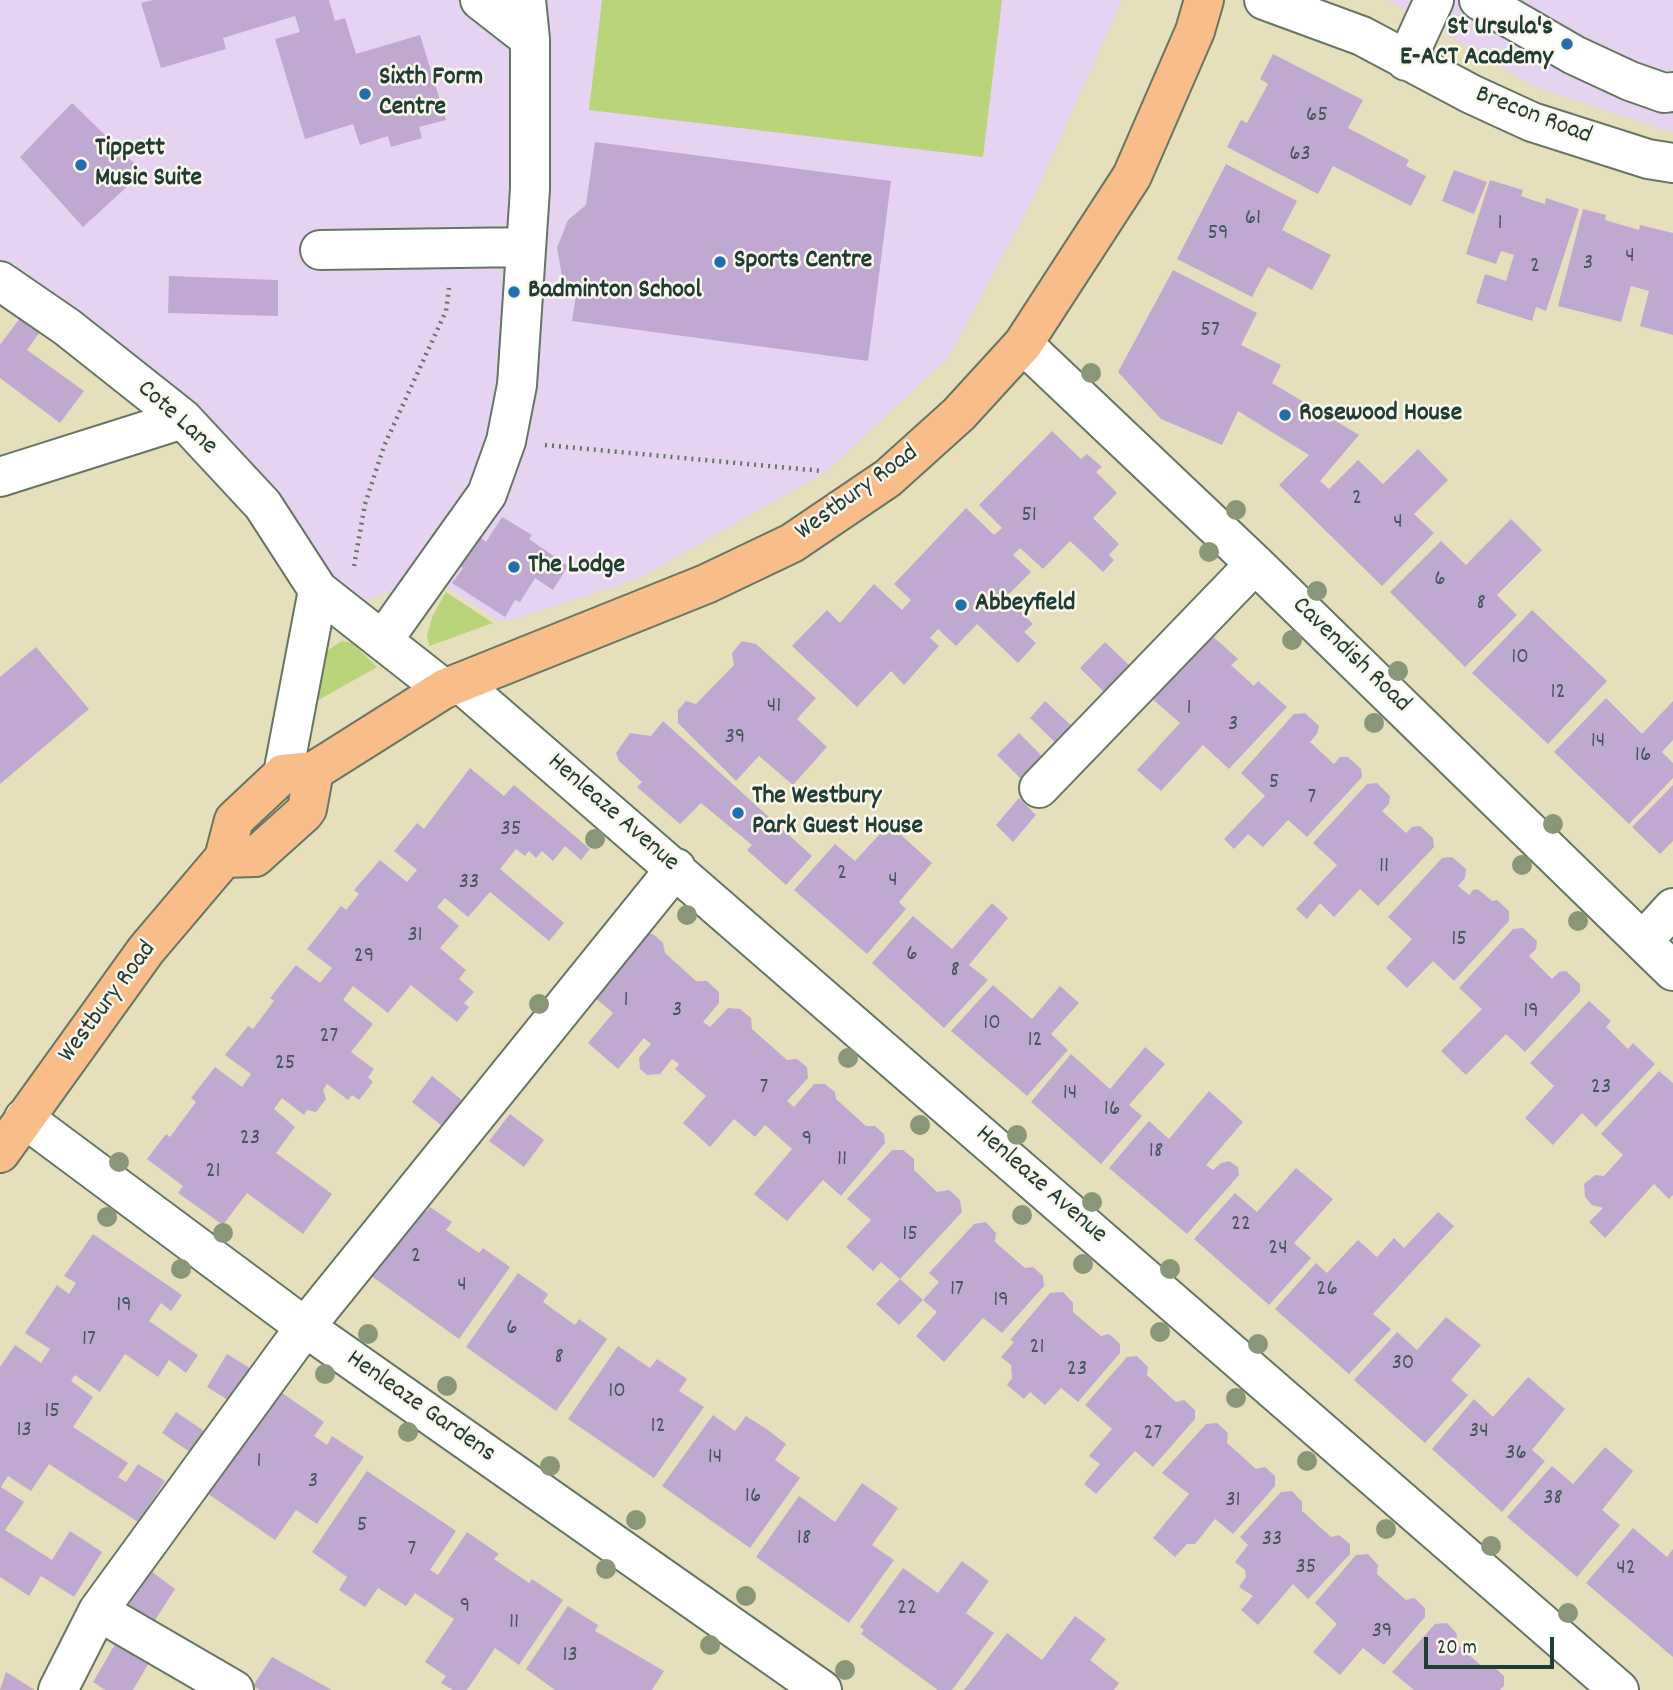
<!DOCTYPE html>
<style>
body{margin:0}
#map{position:relative;width:1673px;height:1690px;overflow:hidden;background:#e6dfbb;font-family:Dekko,sans-serif}
canvas{display:block}
.scale{position:absolute;left:1424px;top:1637px;width:130px;height:32px;box-sizing:border-box;border:4px solid #1f3d34;border-top:0;padding-left:9px;font-size:21px;line-height:24px;white-space:nowrap;color:#1f3d34;-webkit-text-stroke:5px #fbf7ec;paint-order:stroke}
</style>
<div id="map">
<canvas width="1673" height="1690"></canvas>
<div class="scale">20 m</div>
</div>
<script>
const ctx = document.querySelector('canvas').getContext('2d');
ctx.lineJoin = 'round';
function fillPath(path, color) { ctx.fillStyle = color; ctx.fill(path, 'evenodd'); }
const toPath = rows => new Path2D(rows.map(r => 'M' + r).join(''));
function stroke(path, color, width, dash) { ctx.strokeStyle = color; ctx.lineWidth = width; ctx.lineCap = dash ? 'butt' : 'round'; ctx.setLineDash(dash || []); ctx.stroke(path); }
function label(font, color, halo, rows, align = 'center') {
  ctx.font = font + ' Dekko,sans-serif'; ctx.lineWidth = 5; ctx.setLineDash([]); ctx.textBaseline = 'middle'; ctx.strokeStyle = halo; ctx.fillStyle = color; for (const [text, x, y, turn = 0] of rows) {
    ctx.save(); ctx.translate(x, y); ctx.rotate((+turn || 0) * Math.PI / 180); ctx.textAlign = isNaN(turn) ? turn : align; if (halo) ctx.strokeText(text, 0, 0); ctx.fillText(text, 0, 0); ctx.restore();
  }
}
fillPath(toPath([
 [0,0,1122,0,1033,199,949,357,826,472,640,578,513,620,497,620,417,568,391,591,368,600,348,598,331,582,302,528,272,492,0,264],
 [1387,0,1673,0,1673,133,1535,87]
]), '#e5d3f1');
fillPath(toPath([
 [602,0,1002,0,983,157,589,110],
 [446,592,493,623,429,646,427,635,433,615],
 [342,641,352,643,377,667,315,702,325,652]
]), '#bad47a');
fillPath(toPath([
 [153,0,329,0,335,21,345,18,356,54,420,35,446,120,419,127,422,138,391,147,388,136,360,145,353,124,305,139,275,39,300,32,295,16,223,38,226,49,161,68,141,3],
 [1273,54,1363,100,1348,128,1409,160,1406,166,1426,176,1411,206,1333,166,1318,194,1227,147,1241,120,1247,123,1268,84,1260,79],
 [72,103,143,172,83,227,20,157],
 [595,142,891,181,868,361,572,321,576,295,562,276,557,248,568,220,586,205],
 [1226,164,1297,201,1282,230,1331,255,1312,290,1268,267,1252,297,1177,259],
 [1454,170,1487,182,1474,214,1442,201],
 [1490,180,1523,190,1521,196,1532,200,1545,204,1546,198,1579,209,1546,311,1536,307,1532,321,1476,303,1485,274,1506,281,1514,255,1501,251,1496,264,1466,254],
 [1583,209,1606,215,1605,220,1639,230,1640,225,1673,233,1673,335,1640,326,1649,291,1631,286,1621,322,1558,306],
 [1173,270,1257,313,1241,345,1281,365,1272,383,1359,435,1320,481,1329,489,1358,460,1383,484,1418,449,1448,480,1414,514,1434,533,1382,586,1279,485,1309,455,1238,411,1222,445,1161,419,1118,372],
 [169,276,278,280,278,316,168,313],
 [20,318,40,332,27,350,84,391,60,423,0,378,0,345],
 [1052,431,1081,459,1087,454,1102,467,1096,472,1117,493,1093,518,1119,544,1109,555,1114,560,1103,572,1070,541,1043,569,1020,548,1013,555,1031,572,1006,597,1033,624,1024,632,1036,643,1018,663,977,624,956,646,938,629,930,638,939,646,904,685,891,671,857,707,792,646,827,610,840,623,874,584,902,610,911,600,894,584,966,508,994,535,1002,528,979,505],
 [502,517,532,535,529,539,568,566,553,590,535,578,520,602,515,600,505,617,452,583,463,568,455,564,465,549,471,553,481,538,486,542],
 [1511,519,1542,550,1497,595,1517,615,1465,667,1390,592,1441,541,1466,565],
 [1532,610,1607,681,1548,744,1472,673],
 [1208,632,1238,659,1231,665,1254,686,1258,681,1287,707,1229,769,1203,745,1161,791,1137,770,1180,723,1149,696],
 [742,641,756,644,816,698,797,719,827,747,793,785,759,756,736,781,678,723,678,710,686,701,696,704,734,665,732,653],
 [1105,642,1129,665,1104,692,1080,668],
 [36,647,89,709,0,784,0,677],
 [1606,698,1642,734,1673,701,1673,740,1662,752,1673,763,1673,778,1629,824,1554,752],
 [1045,701,1076,730,1059,746,1030,718],
 [1305,713,1319,726,1317,734,1310,742,1334,764,1340,757,1348,757,1361,769,1362,777,1307,837,1288,820,1263,847,1248,834,1234,849,1224,839,1265,796,1241,773,1294,714],
 [663,721,812,856,786,885,747,850,752,845,701,803,680,824,637,787,642,782,619,761,616,753,630,733,651,736],
 [1019,733,1045,759,1023,781,997,755],
 [470,768,504,796,514,785,590,849,581,860,565,846,553,861,542,851,536,858,529,851,525,856,516,849,500,869,564,923,549,941,490,892,468,917,445,898,437,907,459,926,440,948,466,970,459,979,474,992,464,1003,469,1007,457,1022,411,985,388,1013,353,986,343,1000,373,1024,351,1052,374,1069,368,1077,373,1082,359,1100,352,1095,348,1100,327,1084,323,1090,326,1099,316,1112,307,1110,304,1115,282,1098,274,1109,295,1127,276,1153,332,1194,303,1234,247,1193,223,1225,178,1193,183,1186,147,1159,166,1134,170,1137,196,1102,191,1098,215,1067,242,1087,251,1074,225,1055,248,1026,253,1029,274,1001,270,998,296,965,320,983,332,968,307,949,341,906,346,910,359,894,354,890,380,860,407,882,417,870,394,851,417,823,424,829],
 [1377,783,1390,796,1389,804,1382,811,1406,833,1412,827,1420,826,1433,838,1434,847,1378,906,1360,889,1334,917,1320,903,1307,919,1296,909,1337,865,1313,843,1367,784],
 [1673,785,1673,841,1660,854,1632,827],
 [1019,798,1036,815,1013,842,996,825],
 [889,824,932,863,899,902,906,909,867,954,794,890,835,844,855,861],
 [1452,857,1466,869,1465,878,1458,886,1469,895,1474,889,1479,890,1492,901,1497,900,1509,911,1509,921,1454,981,1433,961,1407,988,1386,968,1412,939,1388,917,1442,858],
 [992,903,1008,918,969,965,988,980,944,1028,872,963,913,916,952,949],
 [1523,928,1537,941,1536,949,1529,956,1552,979,1559,972,1566,971,1580,984,1580,992,1525,1052,1506,1034,1466,1075,1441,1051,1482,1009,1459,988,1513,929],
 [642,933,653,934,663,943,665,953,696,981,707,981,719,992,719,1003,703,1022,710,1027,728,1008,740,1009,751,1018,752,1029,787,1060,797,1059,807,1067,808,1078,787,1101,794,1107,814,1084,825,1084,835,1092,836,1099,866,1126,875,1126,884,1134,885,1143,841,1196,823,1180,787,1221,754,1194,792,1149,765,1125,755,1137,734,1119,710,1147,683,1123,706,1096,675,1069,679,1064,672,1059,660,1074,647,1075,640,1069,639,1058,651,1044,644,1038,618,1069,588,1043,613,1013,587,991],
 [993,985,1032,1019,1060,986,1079,1003,1051,1034,1068,1050,1027,1096,951,1031],
 [1589,1001,1611,1021,1606,1027,1628,1049,1633,1043,1655,1064,1596,1127,1582,1113,1553,1145,1525,1118,1554,1086,1530,1063],
 [1145,1047,1165,1064,1129,1105,1142,1116,1101,1164,1031,1102,1071,1054,1110,1089],
 [1659,1071,1673,1083,1673,1195,1669,1199,1654,1184,1605,1238,1589,1222,1603,1208,1592,1205,1585,1197,1584,1184,1595,1175,1604,1176,1623,1155,1601,1134],
 [432,1076,462,1100,442,1126,412,1102],
 [1209,1091,1243,1122,1206,1165,1213,1170,1221,1163,1229,1161,1238,1167,1239,1175,1187,1234,1109,1168,1149,1121,1169,1139],
 [510,1114,544,1140,524,1167,489,1141],
 [892,1150,903,1150,914,1159,914,1170,937,1192,949,1190,960,1200,962,1212,900,1279,881,1262,873,1271,846,1247,871,1220,847,1199],
 [1296,1168,1333,1199,1294,1243,1311,1258,1269,1305,1194,1239,1235,1193,1257,1212],
 [419,1206,426,1212,430,1207,452,1222,446,1230,479,1253,483,1248,510,1267,459,1339,370,1275],
 [1438,1212,1454,1226,1373,1314,1391,1329,1349,1374,1275,1309,1316,1263,1327,1273,1358,1240,1377,1257,1394,1238,1404,1248],
 [986,1222,996,1233,995,1242,1025,1268,1033,1267,1043,1276,1044,1286,1002,1333,983,1318,944,1362,916,1336,937,1312,923,1300,899,1325,876,1304,900,1279,923,1300,939,1282,929,1273,974,1224],
 [93,1234,182,1295,171,1311,161,1303,149,1321,198,1355,186,1373,169,1360,158,1377,125,1354,100,1392,75,1375,71,1381,93,1397,73,1427,128,1463,118,1477,126,1482,138,1464,165,1481,138,1522,49,1464,31,1491,8,1476,1,1487,24,1502,5,1530,52,1560,70,1531,102,1552,74,1597,41,1576,29,1596,0,1577,0,1367,15,1345,41,1363,50,1349,25,1333,57,1285,69,1294,76,1283,64,1276],
 [518,1273,548,1294,543,1302,575,1325,579,1319,607,1339,556,1411,466,1347],
 [1063,1292,1073,1303,1073,1312,1101,1336,1109,1334,1120,1344,1120,1353,1078,1402,1061,1388,1045,1405,1030,1392,1024,1399,1007,1385,1012,1378,1011,1365,1001,1357,1014,1342,1010,1340,1050,1293],
 [1446,1317,1481,1345,1451,1380,1468,1395,1425,1443,1354,1380,1397,1332,1417,1350],
 [618,1346,650,1368,657,1359,687,1379,679,1391,704,1407,654,1478,568,1419],
 [227,1354,253,1370,233,1403,207,1387],
 [1137,1356,1148,1367,1147,1375,1164,1391,1176,1402,1184,1400,1195,1410,1195,1419,1153,1467,1135,1451,1096,1494,1084,1484,1100,1464,1089,1456,1112,1429,1085,1405,1127,1357],
 [1528,1377,1565,1409,1532,1450,1545,1461,1502,1512,1432,1449,1474,1399,1493,1417],
 [275,1388,324,1422,314,1436,327,1445,332,1436,364,1457,317,1524,296,1510,275,1540,204,1491],
 [176,1412,204,1431,190,1452,162,1433],
 [713,1415,735,1431,746,1416,768,1430,786,1444,775,1460,800,1478,750,1548,662,1486],
 [1217,1423,1228,1433,1227,1443,1256,1469,1265,1467,1275,1476,1275,1486,1233,1534,1215,1519,1195,1544,1187,1544,1175,1557,1153,1538,1189,1494,1162,1473,1206,1424],
 [1605,1447,1633,1471,1602,1510,1620,1525,1577,1577,1507,1517,1552,1466,1573,1484],
 [367,1471,456,1531,430,1570,438,1575,467,1532,499,1554,494,1559,529,1583,532,1579,563,1600,519,1665,495,1648,467,1690,453,1690,441,1683,446,1676,425,1662,454,1619,415,1593,406,1606,378,1588,365,1607,339,1590,347,1577,312,1552],
 [862,1483,898,1508,872,1545,894,1560,849,1623,756,1557,799,1496,835,1522],
 [1292,1491,1302,1502,1302,1511,1331,1537,1339,1535,1350,1544,1350,1554,1308,1599,1293,1584,1258,1625,1241,1610,1253,1596,1239,1587,1246,1577,1245,1570,1235,1562,1248,1545,1240,1537,1281,1492],
 [1633,1528,1667,1557,1673,1549,1673,1657,1586,1583],
 [1368,1554,1378,1565,1377,1574,1406,1600,1414,1598,1425,1608,1425,1617,1384,1665,1363,1648,1340,1675,1313,1652,1337,1624,1315,1603,1356,1555],
 [962,1561,989,1581,966,1613,994,1633,952,1690,938,1690,861,1634,864,1630,860,1627,903,1568,938,1593],
 [144,1566,175,1589,150,1628,130,1613,121,1597],
 [568,1606,598,1625,595,1631,664,1671,652,1690,555,1690,526,1669],
 [1075,1616,1106,1639,1090,1660,1119,1683,1114,1690,964,1690,1007,1633,1042,1660],
 [1447,1623,1457,1634,1456,1643,1485,1669,1494,1667,1504,1676,1504,1686,1500,1690,1414,1690,1392,1672,1435,1624],
 [121,1634,154,1654,133,1690,105,1690,93,1682],
 [272,1657,332,1690,260,1690,253,1686],
 [6,1672,35,1690,0,1690]
]), '#c0a9d1');
const minor = toPath([
 [480,0,530,39],
 [1264,0,1362,36,1471,94,1532,122,1648,159,1673,163],
 [1479,0,1574,55,1630,81,1664,93,1673,92],
 [1406,61,1434,0],
 [320,250,526,247],
 [0,281,67,327,183,419,263,505,318,590,444,689],
 [1023,344,1255,564,1673,971],
 [0,477,183,419],
 [383,640,487,494,506,441,517,385,530,189,530,39,526,0],
 [460,683,1619,1690],
 [283,774,318,590],
 [1039,788,1255,564],
 [1643,941,1673,908],
 [24,1118,305,1327,822,1690],
 [98,1611,234,1690],
 [58,1690,98,1611,305,1327,676,868]
]);
const major = toPath([
 [224,858,255,857,304,813,307,809,314,771],
 [0,1153,146,950,224,858,234,820,283,774,314,771,444,689,706,584,792,543,888,478,959,414,1023,344,1132,176,1195,31,1204,0]
]);
stroke(minor, '#657663', 42);
stroke(major, '#657663', 42);
stroke(toPath([
 [545,445,822,471],
 [354,566,365,504,384,446,446,311,449,288]
]), '#657663', 4.5, [2, 5]);
stroke(minor, '#fff', 38);
stroke(major, '#f9bd89', 38);
ctx.fillStyle = '#8a9678';
for (const [x, y] of [
 [1091,373],
 [1236,510],
 [1209,552],
 [1317,591],
 [1292,640],
 [1398,671],
 [1374,723],
 [1553,824],
 [595,839],
 [1522,865],
 [687,915],
 [1578,921],
 [539,1004],
 [848,1058],
 [920,1125],
 [1017,1135],
 [119,1162],
 [1092,1202],
 [1022,1215],
 [107,1217],
 [223,1233],
 [1083,1264],
 [181,1269],
 [1170,1269],
 [1160,1332],
 [368,1334],
 [1258,1344],
 [325,1374],
 [447,1386],
 [1236,1398],
 [408,1432],
 [1307,1461],
 [550,1466],
 [636,1520],
 [1386,1529],
 [1491,1546],
 [606,1569],
 [746,1596],
 [1568,1613],
 [710,1645],
 [845,1670]
]) { ctx.beginPath(); ctx.arc(x, y, 10, 0, 2 * Math.PI); ctx.fill(); }
for (const [x, y, r, color] of [
 [1567,44,7,"#1f6fb2"],
 [365,94,7,"#1f6fb2"],
 [81,165,7,"#1f6fb2"],
 [720,262,7,"#1f6fb2"],
 [514,292,7,"#1f6fb2"],
 [1285,415,7,"#1f6fb2"],
 [514,567,7,"#1f6fb2"],
 [961,605,7,"#1f6fb2"],
 [738,813,7,"#1f6fb2"]
]) { const dot = new Path2D(); dot.arc(x, y, r, 0, 2 * Math.PI); ctx.fillStyle = color; ctx.fill(dot); stroke(dot, '#fbf7ec', 2.5); }
label('23px', '#47585b', null, [
 ["65",1317,117],
 ["63",1300,156],
 ["61",1253,220],
 ["1",1500,225],
 ["59",1218,235],
 ["4",1630,258],
 ["3",1588,265],
 ["2",1535,268],
 ["57",1210,332],
 ["2",1357,500],
 ["51",1029,517],
 ["4",1398,524],
 ["6",1440,581],
 ["8",1481,605],
 ["10",1520,659],
 ["12",1558,694],
 ["41",774,708],
 ["1",1189,710],
 ["3",1233,726],
 ["39",735,739],
 ["14",1598,743],
 ["16",1643,757],
 ["5",1274,784],
 ["7",1312,799],
 ["35",511,831],
 ["11",1384,868],
 ["2",842,875],
 ["4",893,882],
 ["33",469,884],
 ["31",415,937],
 ["15",1459,941],
 ["6",912,956],
 ["29",364,958],
 ["8",955,972],
 ["1",626,1002],
 ["3",677,1012],
 ["19",1531,1013],
 ["10",992,1025],
 ["27",329,1038],
 ["12",1035,1042],
 ["25",285,1065],
 ["7",764,1089],
 ["23",1601,1089],
 ["14",1070,1095],
 ["16",1112,1111],
 ["23",250,1140],
 ["9",807,1141],
 ["18",1156,1153],
 ["11",842,1161],
 ["21",213,1173],
 ["22",1241,1226],
 ["15",910,1236],
 ["24",1278,1250],
 ["2",416,1258],
 ["4",462,1287],
 ["17",957,1291],
 ["26",1327,1291],
 ["19",1001,1302],
 ["19",124,1307],
 ["6",512,1330],
 ["17",89,1341],
 ["21",1037,1349],
 ["8",559,1359],
 ["30",1403,1365],
 ["23",1077,1371],
 ["10",617,1393],
 ["15",52,1413],
 ["12",658,1428],
 ["13",24,1432],
 ["34",1479,1433],
 ["27",1153,1435],
 ["36",1516,1455],
 ["14",715,1459],
 ["1",259,1463],
 ["3",313,1483],
 ["16",753,1498],
 ["38",1553,1500],
 ["31",1233,1502],
 ["5",362,1527],
 ["18",804,1540],
 ["33",1272,1541],
 ["7",412,1551],
 ["35",1306,1569],
 ["42",1626,1570],
 ["9",465,1608],
 ["22",907,1610],
 ["11",514,1624],
 ["39",1382,1633],
 ["13",570,1657]
]);
label('bold 26px', '#1f3d34', '#fbf7ec', [
 ["St Ursula's",1553,29,"right"],
 ["E-ACT Academy",1553,59,"right"],
 ["Sixth Form",379,79],
 ["Centre",379,109],
 ["Tippett",95,150],
 ["Music Suite",95,180],
 ["Sports Centre",734,262],
 ["Badminton School",528,292],
 ["Rosewood House",1299,415],
 ["The Lodge",528,567],
 ["Abbeyfield",975,605],
 ["The Westbury",752,798],
 ["Park Guest House",752,828]
], 'left');
label('26px', '#1f3d34', '#fbf7ec', [
 ["Brecon Road",1533,117,21],
 ["Cote Lane",176,419,42],
 ["Westbury Road",858,494,-36],
 ["Cavendish Road",1350,656,44],
 ["Henleaze Avenue",612,814,41],
 ["Westbury Road",109,1003,-53],
 ["Henleaze Avenue",1040,1186,41],
 ["Henleaze Gardens",420,1408,35]
]);
</script>
